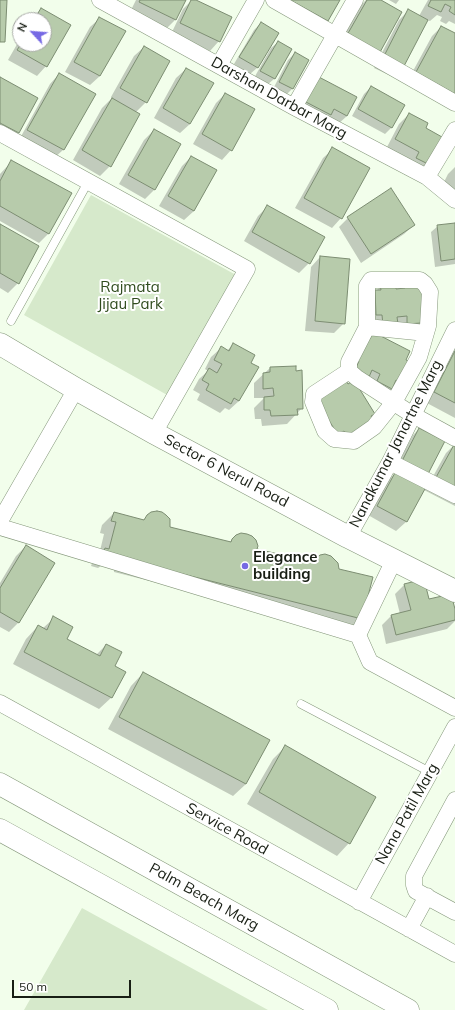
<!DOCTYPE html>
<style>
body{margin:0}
#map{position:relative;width:455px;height:1010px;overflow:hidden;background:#f2feeb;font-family:Mulish,sans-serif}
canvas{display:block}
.north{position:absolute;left:12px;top:12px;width:40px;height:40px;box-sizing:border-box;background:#fff;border:1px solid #a3a5a1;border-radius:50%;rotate:296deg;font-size:11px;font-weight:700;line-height:16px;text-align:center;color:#181e14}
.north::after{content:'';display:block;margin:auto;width:14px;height:18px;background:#7669e4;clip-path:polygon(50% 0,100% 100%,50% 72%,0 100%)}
.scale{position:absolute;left:12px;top:980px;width:119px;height:18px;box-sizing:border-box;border:2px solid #181e14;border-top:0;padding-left:5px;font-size:12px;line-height:14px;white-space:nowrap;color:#181e14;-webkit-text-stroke:3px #fff;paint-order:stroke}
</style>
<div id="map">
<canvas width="455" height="1010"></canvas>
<div class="north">N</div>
<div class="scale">50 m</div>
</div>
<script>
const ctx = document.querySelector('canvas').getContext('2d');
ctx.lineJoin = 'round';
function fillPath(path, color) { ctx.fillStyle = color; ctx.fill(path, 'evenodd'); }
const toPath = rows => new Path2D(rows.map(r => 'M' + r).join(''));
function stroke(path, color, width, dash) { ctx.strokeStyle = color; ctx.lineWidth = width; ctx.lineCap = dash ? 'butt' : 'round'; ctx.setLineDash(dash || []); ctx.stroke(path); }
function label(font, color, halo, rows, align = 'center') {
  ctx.font = font + ' Mulish,sans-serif'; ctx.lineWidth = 4; ctx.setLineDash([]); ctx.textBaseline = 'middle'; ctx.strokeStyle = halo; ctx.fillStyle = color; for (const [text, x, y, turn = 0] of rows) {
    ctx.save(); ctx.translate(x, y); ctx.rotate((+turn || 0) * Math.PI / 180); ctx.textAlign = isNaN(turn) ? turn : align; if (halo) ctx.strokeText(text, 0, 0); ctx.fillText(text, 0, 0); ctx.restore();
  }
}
fillPath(toPath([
 [91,195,236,275,169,396,24,315],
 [82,908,268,1010,24,1010]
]), '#d6e9cb');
fillPath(toPath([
 [136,0,185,0,175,20,166,29,130,12],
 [192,0,194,0,219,41,210,51,172,32,183,9],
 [270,0,339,0,328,21,318,30],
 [366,0,379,0,338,45,361,5],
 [389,0,399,0,396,4],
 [428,0,455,0,455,24,449,21,446,24,440,21,442,17,437,15,430,21,427,20,402,68,393,77,374,68,399,20,408,11,419,16],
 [41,9,69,25,46,66,37,76,8,60,20,39,20,44,44,44,44,20,31,20],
 [100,18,125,32,100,76,90,85,65,72,90,27],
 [261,23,278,34,257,68,250,74,234,64,254,30],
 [441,27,455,34,407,82,432,36],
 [278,42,291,49,274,79,267,85,254,78,271,48],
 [144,47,146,102,136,112,110,166,100,176,73,160,102,108,112,98,111,97,134,56],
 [295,53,307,60,292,89,286,95,273,89,288,60],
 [186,69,190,124,180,133,154,118,176,78],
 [59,74,94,94,63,150,53,159,19,140,50,84],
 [0,78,18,132,8,142,0,137],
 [308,86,347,116,337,125,295,110],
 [371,87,392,127,385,134,352,116,364,94],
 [225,94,231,150,222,160,193,144,216,103],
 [409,114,424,128,427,164,417,173,386,149,399,124],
 [154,130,155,189,145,199,119,184,144,140],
 [333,149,341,218,332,228,295,208,323,158],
 [191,157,216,171,194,211,184,220,159,206,182,166],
 [12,161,49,233,39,243,0,221,0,174],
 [455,167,455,191,443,184,448,174],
 [268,206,309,263,299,273,244,241,258,216],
 [348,218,414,225,404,234,361,263,339,227],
 [455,224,455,264,435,267,431,232,438,226],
 [0,225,18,283,8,293,0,288],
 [320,257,344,323,334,333,305,331,311,267],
 [405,285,420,323,411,332,374,334,405,360,399,382,390,391,356,384,373,413,328,444,308,411,314,406,352,382,366,301,381,286,395,290,400,289],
 [233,344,250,363,239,401,229,410,225,408,220,413,197,400,200,394,193,390,199,379,208,371,205,369,211,357,221,348,227,351],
 [455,350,455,418,425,402,448,357],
 [295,367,302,408,287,424,262,426,261,419,255,419,254,408,264,398,254,398,254,383,270,368],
 [419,429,444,441,396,468,413,435],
 [455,444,455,506,424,490,406,522,396,531,368,515,387,482,396,472,426,489,446,453],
 [114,513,143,520,148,516,169,527,229,543,236,536,256,550,339,570,361,619,349,631,114,572,114,569,101,566,98,568,91,566,93,561,99,555,104,534,100,533,102,525],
 [26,546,18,623,9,632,0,627,0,583,16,556],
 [405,584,429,601,455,613,455,621,447,629,386,644,382,625,391,616,400,614,395,594],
 [54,618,66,640,96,655,106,645,113,667,112,697,99,709,13,664,26,639,38,626,42,629],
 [143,673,246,784,233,796,108,729,131,686],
 [285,747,349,843,337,856,247,804,273,759]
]), '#0003');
const building = toPath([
 [0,0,7,0,5,42,0,42,0,0],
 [140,0,186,0,176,20,139,2,140,0],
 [191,0,196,0,232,17,220,42,180,23,191,0],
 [290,0,340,0,328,21,290,0],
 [367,0,381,0,402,12,379,54,347,35,367,0],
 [431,0,455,0,455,15,449,11,451,7,445,4,441,12,428,6,431,0],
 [41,8,71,25,47,67,17,50,21,44,44,44,44,20,34,20,41,8],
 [408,9,428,20,403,68,383,58,408,9],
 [99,17,126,31,100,76,74,62,99,17],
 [261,22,279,33,258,68,239,57,261,22],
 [441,26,455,33,455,94,416,72,441,26],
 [278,41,292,49,275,79,260,71,278,41],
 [144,46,170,61,147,103,120,88,144,46],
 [295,52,309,60,293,89,279,82,295,52],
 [186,68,214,83,190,124,163,108,186,68],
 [59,73,96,94,64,150,27,130,59,73],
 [317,76,357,97,347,116,334,109,331,115,304,101,317,76],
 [0,77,38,98,19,133,0,123,0,77],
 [371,86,405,105,392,128,358,109,371,86],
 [225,93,255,109,232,151,202,134,225,93],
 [112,98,140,114,111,167,82,150,112,98],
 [409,113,428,123,426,128,442,137,428,164,416,158,419,152,395,139,409,113],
 [154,129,181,144,155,190,128,175,154,129],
 [332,147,370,168,342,219,304,198,332,147],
 [191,156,217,170,194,211,168,196,191,156],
 [11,160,72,193,49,234,0,206,0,181,11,160],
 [391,188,415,225,371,254,347,217,391,188],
 [267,205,325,237,310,264,252,232,267,205],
 [455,223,455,259,441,261,437,225,455,223],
 [0,224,39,246,19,284,0,273,0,224],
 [320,256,350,259,345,324,315,321,320,256],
 [418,283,424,289,421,323,407,324,407,316,397,317,398,324,383,325,382,315,376,315,375,290,381,290,380,285,396,284,396,289,405,288,405,284,418,283],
 [373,332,410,351,406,360,411,362,400,382,396,380,392,389,377,381,380,374,372,370,369,377,355,370,359,361,355,358,366,337,370,339,373,332],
 [233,343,255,355,251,363,259,367,239,401,234,398,231,404,206,390,209,384,202,380,209,368,217,373,222,364,214,360,221,346,229,351,233,343],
 [455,351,455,403,434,392,455,351],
 [296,366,296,371,302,370,303,409,297,409,298,415,271,416,270,410,264,410,264,397,274,396,273,388,263,389,263,373,270,372,270,367,296,366],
 [344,377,348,384,354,380,375,414,371,416,374,421,347,438,344,431,338,435,317,401,344,377],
 [419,428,445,441,428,474,402,461,419,428],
 [455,443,455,492,434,481,455,443],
 [396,471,426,487,407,522,377,506,396,471],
 [157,511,162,512,166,515,170,519,170,527,231,542,232,539,236,535,241,533,247,534,252,536,256,540,258,546,257,549,312,562,320,555,325,554,331,556,338,563,339,569,373,577,362,619,103,554,105,548,109,549,116,522,111,521,114,512,144,520,147,515,151,512,157,511],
 [26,545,55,563,19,623,0,612,0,588,26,545],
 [424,579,429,599,451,594,455,609,455,620,396,635,391,615,411,610,404,584,424,579],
 [53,616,73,627,67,639,100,656,106,644,122,652,115,666,126,672,112,698,24,652,38,625,47,630,53,616],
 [143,672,270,740,246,784,119,717,143,672],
 [285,745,376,797,350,844,259,792,285,745]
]);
fillPath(building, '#b7cbab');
stroke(building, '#7c8d72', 1);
const lane = toPath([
 [11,321,88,182],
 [301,704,430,772]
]);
const street = toPath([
 [100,0,294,107,427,177,455,200],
 [274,0,455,103],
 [219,65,256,0],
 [294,107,355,0],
 [0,133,247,269,154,433],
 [427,177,455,130],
 [367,327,426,333],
 [349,371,314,394,313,402,325,431,334,439,354,441,374,427,394,402,419,357,428,326,430,292,425,284,420,280,371,280,367,286,367,327,349,362,349,371,357,378,394,402,399,406,413,415,455,438],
 [390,462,455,495],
 [0,521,76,389],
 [0,527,358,635,394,560],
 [348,537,390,462,455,330],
 [358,635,370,662,455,708],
 [0,703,455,954],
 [455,800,414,876,414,885,416,891,455,912],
 [359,902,455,727],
 [409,929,427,896]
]);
const secondary = toPath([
 [0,344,76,389,154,433,348,537,455,591]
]);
const primary = toPath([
 [0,784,408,1010],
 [0,830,327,1010]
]);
stroke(lane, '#85977b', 9);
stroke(street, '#85977b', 17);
stroke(secondary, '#85977b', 23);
stroke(primary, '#85977b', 23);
stroke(lane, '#fff', 8);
stroke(street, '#fff', 16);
stroke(secondary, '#fff', 22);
stroke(primary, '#fff', 22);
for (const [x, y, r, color] of [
 [245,566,4,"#7669e4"]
]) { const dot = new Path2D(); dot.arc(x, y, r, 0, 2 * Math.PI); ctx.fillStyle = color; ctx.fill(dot); stroke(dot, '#fff', 1.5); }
label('15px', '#181e14', '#fff', [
 ["Darshan Darbar Marg",279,98,29],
 ["Nandkumar Janartne Marg",396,444,-63],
 ["Sector 6 Nerul Road",226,471,28],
 ["Nana Patil Marg",407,814,-61],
 ["Service Road",227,829,29],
 ["Palm Beach Marg",204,897,29]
]);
label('15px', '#304c1e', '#fff', [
 ["Rajmata",130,287],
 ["Jijau Park",130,304]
]);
label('bold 15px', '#181e14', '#fff', [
 ["Elegance",253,557],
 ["building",253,574]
], 'left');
</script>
